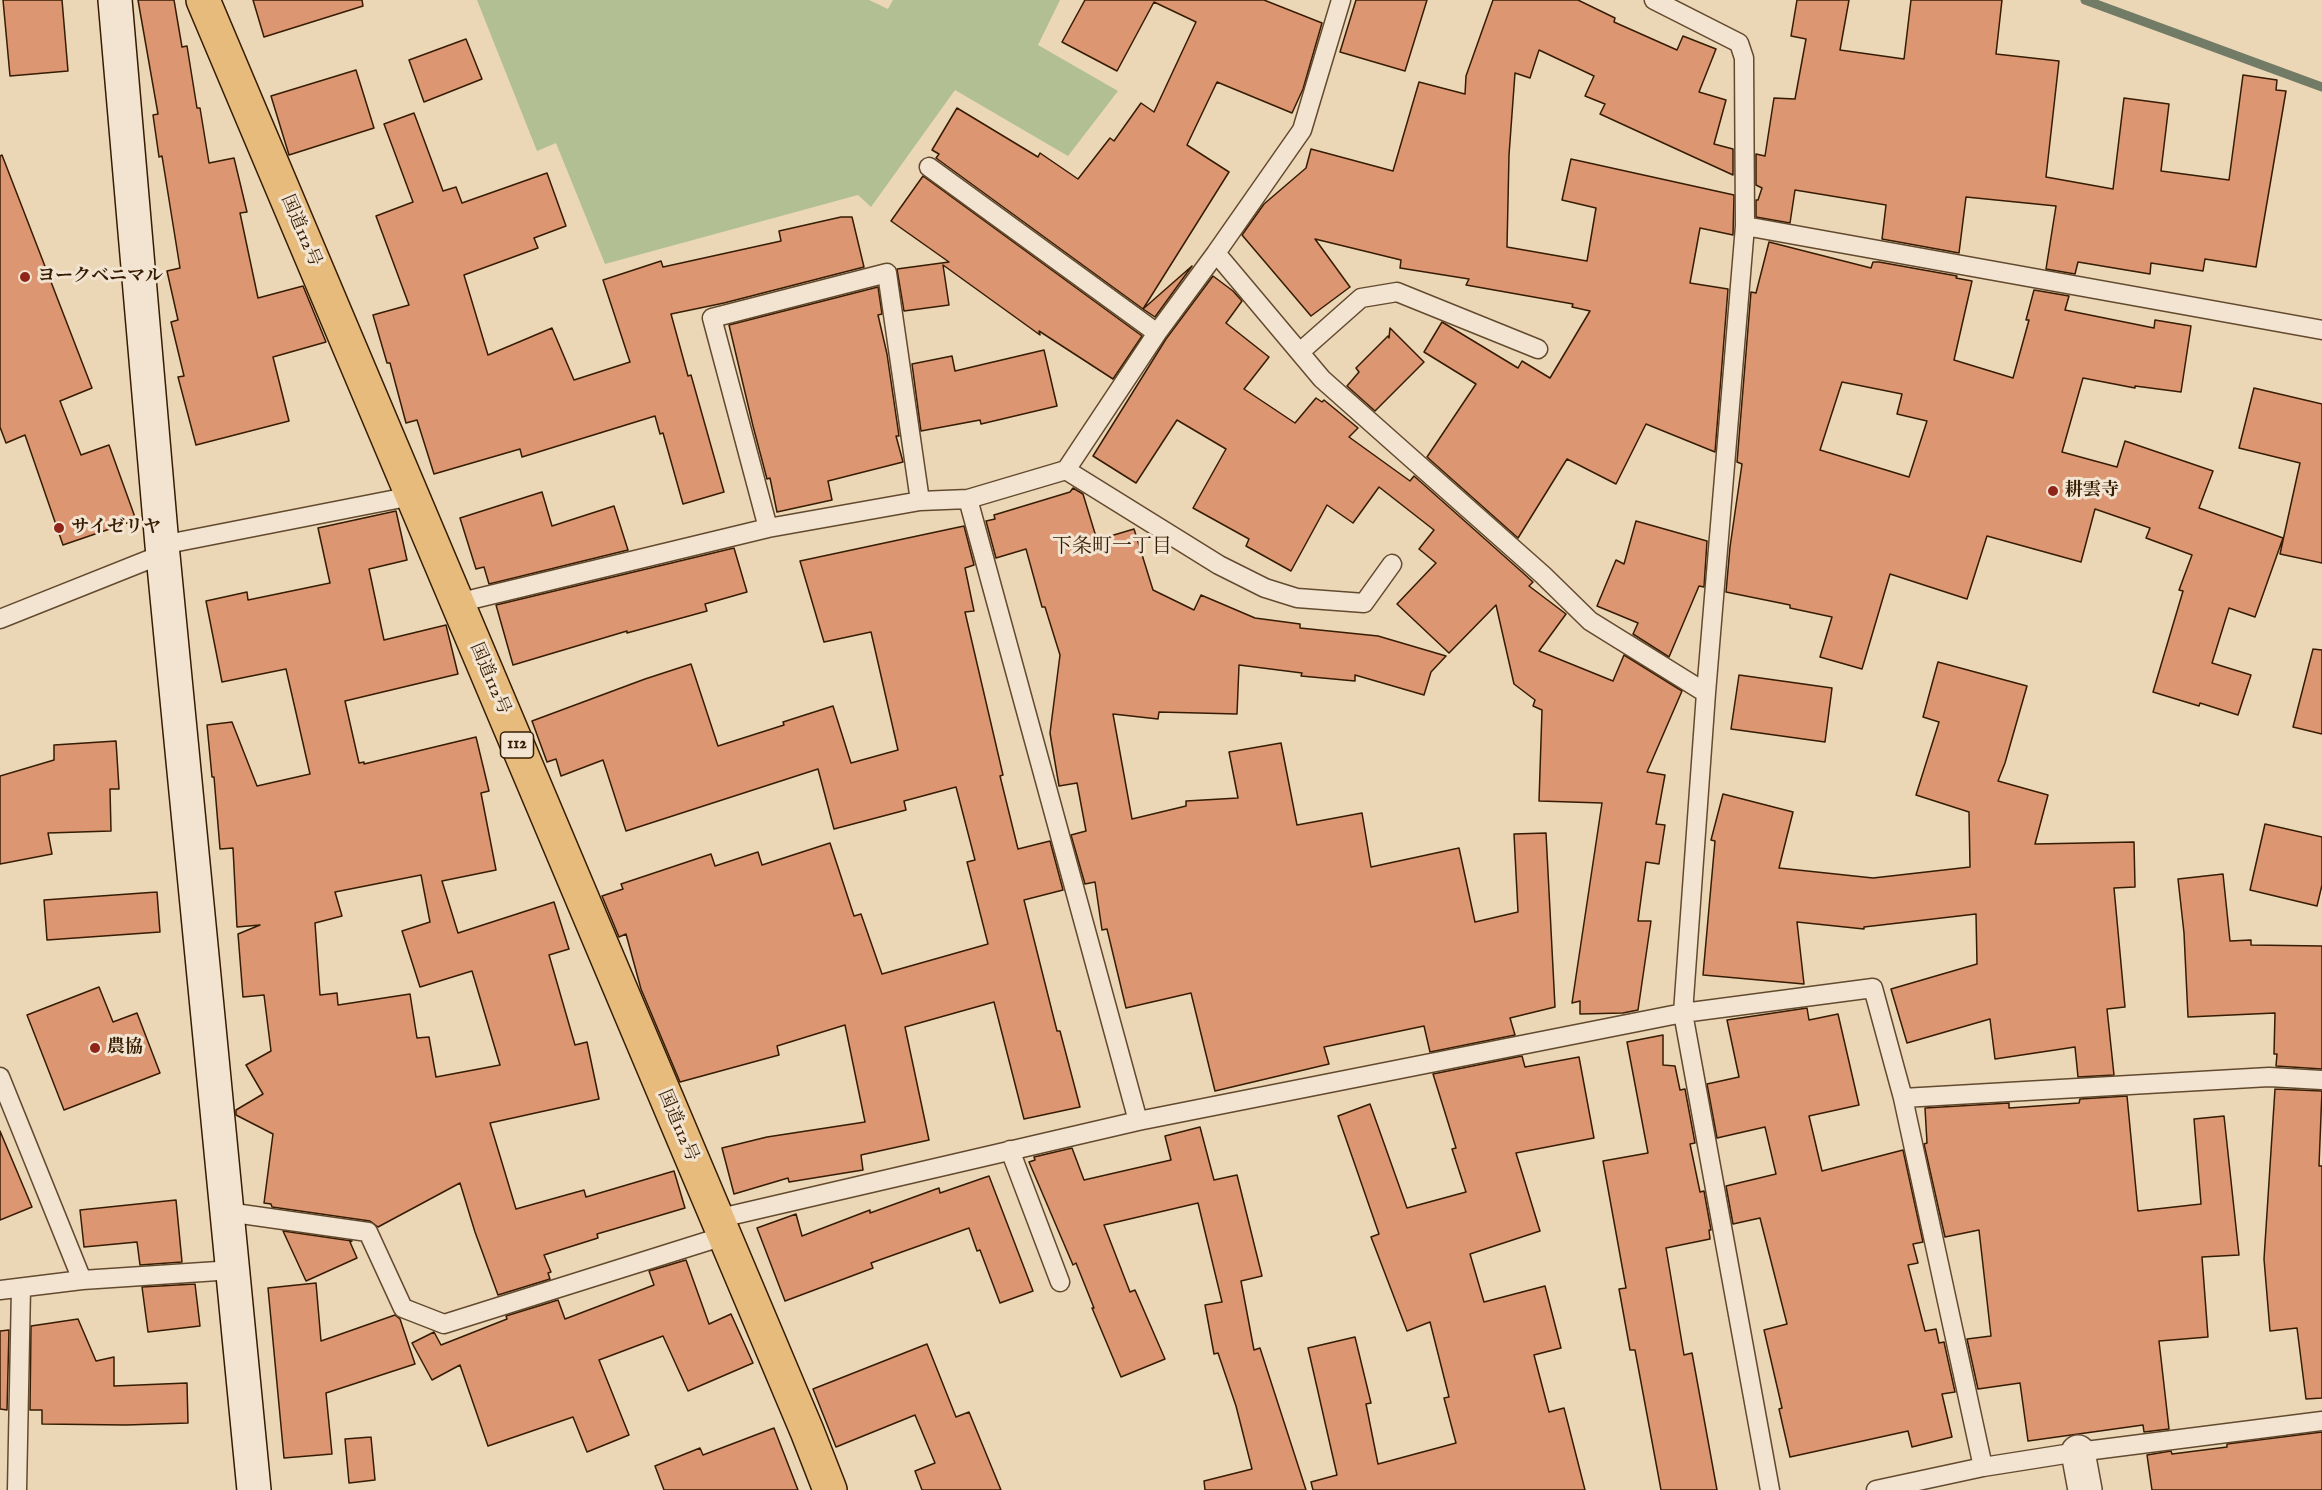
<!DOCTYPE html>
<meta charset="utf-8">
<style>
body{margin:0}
canvas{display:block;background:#ebd6b6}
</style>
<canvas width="2322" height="1490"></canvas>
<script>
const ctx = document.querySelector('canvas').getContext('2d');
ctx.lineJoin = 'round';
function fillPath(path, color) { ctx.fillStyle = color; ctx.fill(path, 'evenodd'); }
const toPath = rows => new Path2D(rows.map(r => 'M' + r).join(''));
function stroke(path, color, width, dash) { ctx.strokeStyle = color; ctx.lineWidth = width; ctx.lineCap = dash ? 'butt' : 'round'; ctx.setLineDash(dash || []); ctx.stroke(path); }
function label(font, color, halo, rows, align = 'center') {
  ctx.font = font + ' "IM FELL English","Noto Serif JP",serif'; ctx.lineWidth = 6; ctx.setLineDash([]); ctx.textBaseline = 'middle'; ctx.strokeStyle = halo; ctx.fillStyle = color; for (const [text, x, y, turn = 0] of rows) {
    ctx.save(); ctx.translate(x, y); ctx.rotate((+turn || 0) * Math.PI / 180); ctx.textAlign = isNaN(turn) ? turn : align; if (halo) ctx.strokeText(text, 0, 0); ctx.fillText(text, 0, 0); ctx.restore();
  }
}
fillPath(toPath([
 [477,0,869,0,888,9,893,0,1060,0,1038,45,1118,91,1068,156,955,90,871,207,858,195,605,264,556,143,537,151]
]), '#b1bf93');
stroke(toPath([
 [2085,0,2322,87]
]), '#717b66', 9);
const building = toPath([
 [3,0,62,0,68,71,10,76,3,0],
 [138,0,174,0,182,47,187,46,197,108,200,108,209,163,234,158,247,212,240,213,258,298,303,286,326,342,273,357,289,421,196,445,178,377,184,376,171,322,178,320,167,271,180,268,162,156,159,157,153,115,158,114,138,0],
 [253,0,362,0,363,6,264,37,253,0],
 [1085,0,1264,0,1322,23,1303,89,1292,113,1217,82,1187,145,1229,172,1143,309,936,158,939,154,932,150,957,108,1038,157,1040,153,1078,179,1110,138,1114,141,1141,103,1154,112,1196,22,1154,2,1117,71,1062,42,1085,0],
 [1356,0,1427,0,1405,71,1340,52,1356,0],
 [1493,0,1578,0,1615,18,1614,22,1677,50,1683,36,1716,49,1699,92,1726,100,1714,144,1733,149,1733,175,1600,114,1605,104,1585,96,1594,76,1539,50,1530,78,1515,73,1509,155,1507,247,1587,261,1596,208,1562,200,1571,159,1734,195,1733,235,1700,228,1690,283,1728,289,1715,452,1646,424,1616,484,1567,459,1518,538,1427,457,1476,384,1424,352,1442,322,1518,368,1522,361,1550,378,1590,311,1572,307,1573,304,1466,285,1469,279,1400,268,1401,260,1315,239,1350,287,1311,316,1242,235,1264,204,1306,168,1311,149,1393,171,1419,82,1465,94,1466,76,1493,0],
 [1797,0,1849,0,1840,50,1904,59,1911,0,2002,0,1996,54,2059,61,2046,177,2113,189,2124,98,2169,104,2161,171,2229,180,2243,75,2277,80,2276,90,2286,91,2256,267,2205,259,2203,271,2151,263,2150,274,2078,262,2075,274,2046,269,2056,206,1966,197,1959,253,1882,239,1886,205,1795,190,1790,223,1756,217,1756,200,1758,200,1762,188,1756,185,1756,154,1765,156,1774,98,1795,99,1806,39,1791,36,1797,0],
 [466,39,482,79,424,102,409,60,466,39],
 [356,70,374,128,289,155,271,96,356,70],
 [414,113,443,191,456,187,462,203,547,173,566,226,534,238,538,248,464,275,488,355,552,328,574,380,630,362,603,280,661,261,663,267,781,241,779,231,841,217,852,217,864,267,724,303,671,314,688,376,691,375,724,492,683,504,663,433,660,434,655,416,522,457,520,449,434,474,417,420,406,423,390,363,387,363,373,315,409,305,376,216,413,202,384,124,414,113],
 [2,155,92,388,60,401,81,455,109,445,136,520,63,545,25,435,6,443,0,427,0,156,2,155],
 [923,176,1142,336,1113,379,1039,331,1040,335,943,265,949,305,904,311,897,269,949,262,891,221,923,176],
 [1769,242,1871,268,1873,262,1879,262,1957,276,1956,278,1972,281,1954,360,2013,378,2029,320,2026,320,2034,290,2069,296,2065,310,2154,328,2155,320,2191,326,2181,392,2135,386,2135,388,2083,378,2062,452,2117,467,2125,441,2213,471,2199,508,2283,538,2255,617,2229,608,2212,663,2251,675,2238,715,2200,703,2199,706,2153,692,2183,591,2179,590,2192,555,2146,538,2150,528,2095,509,2081,562,1987,536,1967,599,1890,574,1862,669,1820,657,1832,617,1790,608,1790,605,1726,592,1730,547,1742,464,1737,462,1751,292,1756,293,1769,242],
 [1842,382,1902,394,1897,414,1927,421,1909,477,1820,450,1842,382],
 [1192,266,1155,317,1143,309,1192,266],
 [1213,276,1233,291,1242,301,1226,323,1269,357,1244,389,1295,423,1316,398,1322,402,1324,400,1358,428,1349,437,1410,481,1414,476,1522,572,1533,582,1529,586,1566,614,1539,651,1613,681,1624,655,1682,691,1647,772,1665,775,1656,824,1665,825,1659,864,1646,862,1638,921,1651,921,1638,1010,1623,1013,1580,1014,1580,1001,1572,1003,1602,803,1539,801,1542,710,1533,706,1535,700,1514,684,1496,605,1449,653,1397,604,1436,563,1419,549,1434,530,1379,487,1353,523,1327,505,1291,571,1246,546,1249,539,1193,508,1226,449,1177,420,1136,483,1093,456,1166,339,1213,276],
 [878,287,882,314,878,315,887,354,899,436,896,436,903,462,828,481,832,500,777,512,770,478,767,479,753,426,729,325,878,287],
 [1390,328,1424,362,1375,411,1347,386,1359,372,1356,368,1388,336,1389,338,1390,328],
 [1044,350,1057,406,981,424,980,420,921,431,912,364,952,356,955,371,1044,350],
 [2254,388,2322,404,2322,563,2280,554,2300,463,2239,448,2254,388],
 [1073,488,1083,494,1097,540,1134,529,1153,590,1194,610,1201,595,1255,618,1300,624,1300,628,1378,636,1446,656,1431,672,1424,695,1355,675,1355,681,1301,676,1302,673,1239,665,1237,714,1159,712,1158,719,1113,714,1132,819,1186,806,1186,801,1238,798,1229,752,1281,743,1297,825,1362,813,1371,867,1459,848,1475,922,1518,912,1514,834,1546,833,1555,1007,1510,1018,1515,1035,1430,1052,1424,1026,1324,1047,1329,1064,1215,1091,1191,993,1126,1008,1107,929,1102,930,1095,882,1085,884,1071,835,1086,831,1077,783,1059,786,1050,733,1060,655,1045,607,1042,607,1026,549,996,558,986,521,995,519,994,515,1070,492,1073,488],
 [542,492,552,526,614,506,628,550,489,584,484,567,476,569,460,518,542,492],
 [396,511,407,560,369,569,384,640,446,625,458,674,345,701,359,763,364,762,364,764,476,737,489,791,481,793,496,870,442,881,458,933,554,902,569,949,549,955,575,1045,587,1042,599,1099,490,1123,516,1209,584,1190,586,1197,674,1171,685,1208,597,1234,598,1238,544,1255,551,1272,548,1273,550,1279,498,1295,475,1232,460,1183,378,1227,370,1221,272,1207,271,1204,264,1203,273,1134,236,1115,236,1110,263,1094,246,1065,271,1051,264,995,243,997,238,934,260,925,237,927,233,848,220,849,214,777,212,777,207,725,232,722,257,786,310,774,286,669,222,682,206,601,247,592,248,600,330,583,318,528,396,511],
 [421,875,430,922,402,931,420,987,472,971,500,1065,436,1077,429,1037,417,1038,410,994,338,1005,337,993,320,995,315,923,342,916,335,892,421,875],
 [1636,521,1707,541,1704,587,1699,586,1669,657,1633,634,1638,623,1597,606,1616,560,1624,564,1636,521],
 [964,526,974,565,965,568,974,611,965,612,1003,775,1000,776,1018,849,1050,841,1063,890,1024,900,1057,1031,1060,1031,1080,1107,1024,1119,994,1002,905,1027,929,1140,861,1155,863,1170,789,1182,788,1178,734,1194,722,1148,767,1137,865,1122,845,1025,777,1046,779,1055,680,1082,641,989,626,934,619,937,602,896,623,889,621,884,711,854,715,866,758,852,762,865,830,843,854,916,861,914,882,974,988,944,967,862,975,860,956,787,904,801,906,810,834,829,818,769,626,831,603,760,561,776,556,759,547,762,532,721,645,679,691,664,718,746,784,725,783,722,833,706,851,763,898,750,871,632,824,642,800,561,964,526],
 [734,548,747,592,705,604,707,611,627,633,627,631,513,665,496,605,734,548],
 [2313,649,2322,650,2322,734,2293,727,2313,649],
 [1938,662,2027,686,2005,763,1998,781,2048,795,2035,844,2134,842,2135,887,2114,888,2125,1007,2107,1009,2114,1075,2078,1077,2075,1047,1995,1059,1990,1019,1907,1043,1891,989,1977,964,1976,914,1864,927,1864,929,1797,922,1804,984,1703,975,1715,841,1711,840,1723,794,1793,812,1779,868,1873,878,1970,867,1969,812,1916,795,1939,722,1923,717,1938,662],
 [1739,675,1832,688,1825,742,1731,729,1739,675],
 [116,741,119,789,110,789,111,831,48,833,52,854,0,864,0,776,54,760,54,745,116,741],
 [2265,824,2322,837,2322,885,2317,906,2250,890,2265,824],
 [2223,874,2230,941,2251,940,2251,945,2322,946,2322,1069,2276,1066,2277,1054,2274,1054,2275,1013,2188,1017,2184,933,2178,879,2223,874],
 [157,892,160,932,47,940,44,900,157,892],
 [99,987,113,1022,137,1013,160,1073,64,1110,27,1015,99,987],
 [1807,1008,1809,1020,1838,1014,1859,1105,1809,1116,1822,1171,1903,1150,1923,1242,1913,1244,1918,1263,1908,1265,1925,1331,1936,1329,1939,1343,1944,1342,1955,1392,1942,1394,1952,1437,1912,1447,1908,1431,1790,1457,1779,1409,1782,1408,1764,1330,1787,1324,1760,1218,1733,1224,1726,1186,1776,1174,1765,1127,1717,1138,1707,1084,1739,1077,1727,1020,1807,1008],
 [1663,1035,1663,1065,1675,1066,1680,1090,1685,1089,1695,1143,1690,1144,1700,1192,1704,1191,1711,1230,1709,1230,1710,1239,1666,1248,1684,1355,1692,1353,1717,1490,1661,1490,1635,1350,1630,1350,1619,1289,1626,1288,1603,1161,1648,1153,1627,1042,1663,1035],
 [1522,1056,1525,1067,1579,1057,1594,1138,1516,1153,1540,1231,1470,1254,1484,1302,1545,1286,1561,1348,1534,1355,1549,1412,1564,1408,1585,1490,1313,1490,1311,1482,1337,1475,1308,1348,1355,1337,1371,1403,1366,1404,1378,1464,1456,1443,1444,1398,1449,1397,1430,1322,1407,1331,1371,1237,1379,1234,1338,1116,1370,1104,1407,1208,1466,1192,1452,1149,1456,1148,1433,1074,1522,1056],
 [2275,1089,2322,1091,2319,1166,2322,1166,2322,1398,2306,1399,2297,1328,2270,1331,2264,1259,2275,1089],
 [2127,1096,2138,1211,2201,1204,2194,1119,2224,1116,2239,1255,2202,1257,2208,1337,2159,1341,2169,1429,2144,1432,2143,1425,2028,1441,2020,1383,1978,1389,1967,1339,1991,1336,1979,1230,1945,1237,1924,1144,1927,1143,1925,1108,2009,1103,2009,1108,2079,1103,2080,1099,2127,1096],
 [1200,1127,1214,1180,1237,1175,1262,1276,1241,1281,1254,1350,1260,1348,1306,1490,1205,1490,1204,1481,1252,1469,1236,1406,1218,1353,1214,1354,1205,1305,1222,1302,1198,1203,1104,1225,1130,1292,1135,1290,1165,1359,1121,1377,1092,1308,1094,1308,1076,1263,1073,1265,1029,1162,1035,1160,1034,1157,1072,1148,1084,1180,1171,1160,1165,1136,1200,1127],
 [0,1131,32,1207,0,1220,0,1131],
 [989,1176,1033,1291,1000,1303,980,1250,977,1251,969,1228,871,1263,873,1268,785,1301,757,1228,796,1214,802,1236,870,1210,870,1213,939,1188,940,1193,989,1176],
 [176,1200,182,1262,140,1265,137,1242,84,1247,80,1210,176,1200],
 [283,1231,352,1241,350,1242,357,1258,306,1281,283,1231],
 [686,1260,709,1324,731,1314,753,1363,688,1391,663,1336,599,1360,629,1435,587,1452,573,1417,488,1446,460,1365,432,1380,412,1343,434,1332,441,1345,507,1319,506,1316,558,1300,565,1319,654,1285,649,1271,686,1260],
 [316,1283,321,1341,395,1315,400,1319,415,1364,326,1393,332,1454,284,1458,268,1288,316,1283],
 [195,1284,200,1326,148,1332,142,1287,195,1284],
 [78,1319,96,1361,114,1357,114,1386,187,1383,188,1423,126,1425,42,1424,42,1410,30,1410,31,1326,78,1319],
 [9,1330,7,1410,0,1409,0,1331,9,1330],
 [927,1344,956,1417,969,1412,1001,1490,922,1490,915,1471,935,1463,915,1415,836,1447,813,1389,927,1344],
 [774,1428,798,1490,664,1490,655,1466,700,1448,703,1455,774,1428],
 [2322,1432,2322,1490,2152,1490,2147,1455,2171,1451,2172,1454,2227,1447,2227,1444,2322,1432],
 [371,1437,375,1480,349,1483,345,1439,371,1437]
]);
fillPath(building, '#dc9672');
stroke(building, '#361c02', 1.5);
const lane = toPath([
 [1654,0,1739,43,1744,58,1745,226,1706,693,1683,1013,1770,1490],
 [929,167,1157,333],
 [1745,226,2322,330],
 [1216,253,1322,379,1543,575,1590,621,1706,693],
 [1300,352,1361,298,1397,292,1538,349],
 [1066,470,1219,565,1265,588,1297,598,1364,603,1392,564],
 [968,499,1138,1121],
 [768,528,712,318,887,273,920,501],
 [162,545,412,496],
 [457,603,768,528,920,501,968,499,1066,470,1157,333,1216,253,1302,130,1341,0],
 [0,619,163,554],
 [0,1077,82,1280],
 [1903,1098,1983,1467],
 [1010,1150,1060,1282],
 [227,1212,368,1232,403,1308,444,1324,724,1236],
 [716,1219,1138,1121,1683,1013,1873,988,1903,1098,2269,1077,2322,1080],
 [0,1290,82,1280,233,1270],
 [17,1490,21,1288],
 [1876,1490,1983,1467,2078,1452,2322,1421]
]);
const street = toPath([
 [2078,1452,2085,1490]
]);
const secondary = toPath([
 [115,0,162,545,254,1490]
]);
const highway = toPath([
 [203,0,807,1431,830,1490]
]);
stroke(lane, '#634a2f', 21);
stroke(street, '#634a2f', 36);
stroke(secondary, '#361c02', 36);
stroke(highway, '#361c02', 36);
stroke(lane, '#f2e4d0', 18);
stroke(street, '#f2e4d0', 33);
stroke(secondary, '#f2e4d0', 33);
stroke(highway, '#e6bb7b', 33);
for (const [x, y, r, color] of [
 [25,277,6,"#8f2418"],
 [2053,491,6,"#8f2418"],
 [59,528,6,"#8f2418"],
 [95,1048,6,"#8f2418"]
]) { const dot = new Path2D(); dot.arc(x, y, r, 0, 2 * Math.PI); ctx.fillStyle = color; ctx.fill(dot); stroke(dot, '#f2e4d0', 2); }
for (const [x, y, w] of [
 [517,745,33]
]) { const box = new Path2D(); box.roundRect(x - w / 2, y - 13, w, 26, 4.5); ctx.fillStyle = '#f2e4d0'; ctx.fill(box); stroke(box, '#361c02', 1.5); }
label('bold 16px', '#361c02', null, [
 ["112",517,745]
]);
label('18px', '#361c02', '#f2e4d0', [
 ["国道112号",300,231,67],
 ["国道112号",489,679,67],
 ["国道112号",677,1126,67]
]);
label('bold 18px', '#361c02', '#f2e4d0', [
 ["ヨークベニマル",37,277],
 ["耕雲寺",2065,491],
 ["サイゼリヤ",71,528],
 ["農協",107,1048]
], 'left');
label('20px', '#361c02', '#f2e4d0', [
 ["下条町一丁目",1112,548]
]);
</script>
